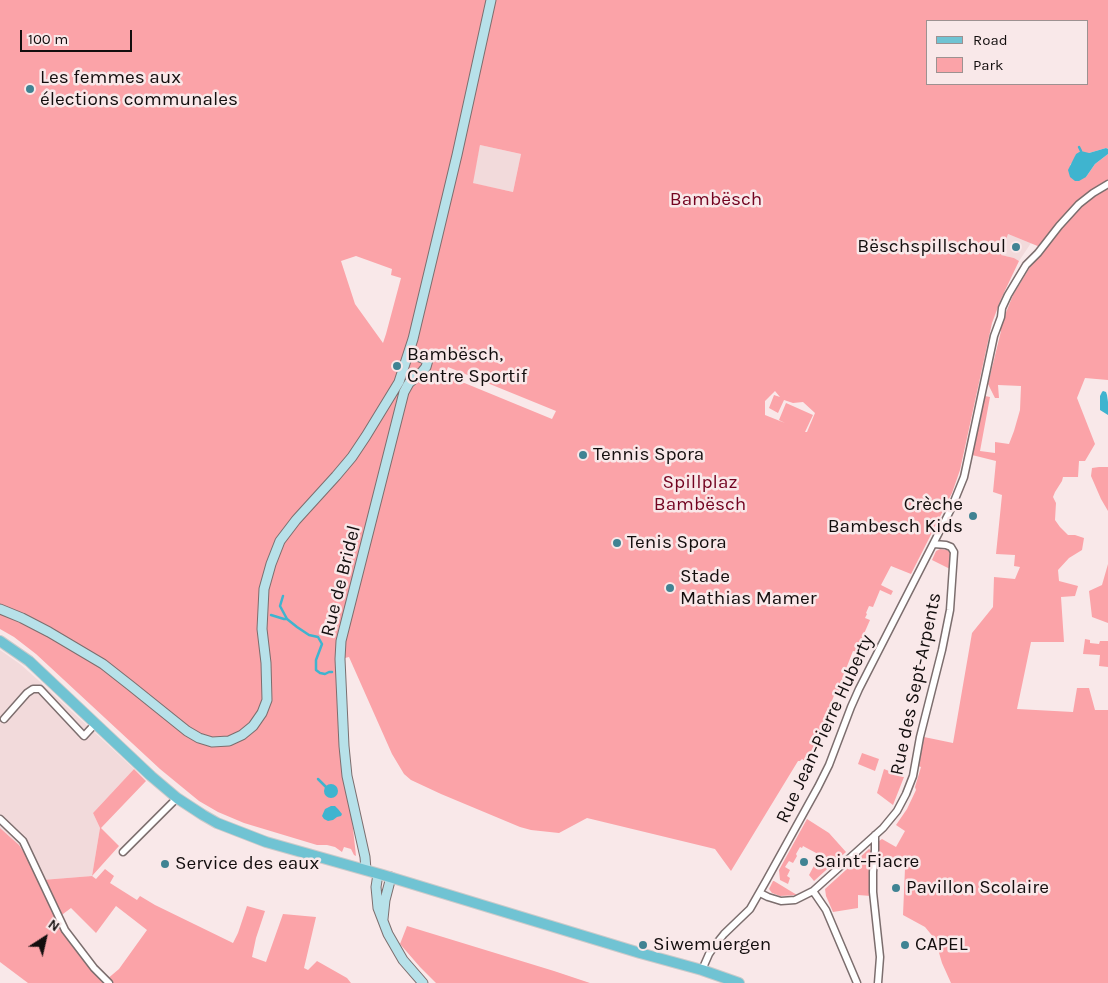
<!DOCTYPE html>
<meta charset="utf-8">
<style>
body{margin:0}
#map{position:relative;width:1108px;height:983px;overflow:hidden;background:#f9e8e9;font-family:Karla,sans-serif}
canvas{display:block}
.legend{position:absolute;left:926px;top:20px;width:162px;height:65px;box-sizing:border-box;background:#f9e8e9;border:1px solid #9d9191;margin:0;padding:6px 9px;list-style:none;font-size:15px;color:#130e0e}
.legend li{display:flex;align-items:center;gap:10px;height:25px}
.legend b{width:25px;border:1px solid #9d9191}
.north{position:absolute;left:20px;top:913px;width:50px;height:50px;-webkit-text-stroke:4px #f9e8e9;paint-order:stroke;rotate:35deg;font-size:14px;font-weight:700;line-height:20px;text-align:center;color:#130e0e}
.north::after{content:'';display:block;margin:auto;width:18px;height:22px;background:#130e0e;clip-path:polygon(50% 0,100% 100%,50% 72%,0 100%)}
.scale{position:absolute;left:20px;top:30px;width:112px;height:22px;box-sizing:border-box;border:2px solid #130e0e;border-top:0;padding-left:6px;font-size:15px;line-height:18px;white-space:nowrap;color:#130e0e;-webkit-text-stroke:4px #f9e8e9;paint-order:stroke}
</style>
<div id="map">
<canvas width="1108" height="983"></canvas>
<ul class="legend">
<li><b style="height:6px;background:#70c3d3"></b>Road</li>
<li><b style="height:14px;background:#fba3a8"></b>Park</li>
</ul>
<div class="north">N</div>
<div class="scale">100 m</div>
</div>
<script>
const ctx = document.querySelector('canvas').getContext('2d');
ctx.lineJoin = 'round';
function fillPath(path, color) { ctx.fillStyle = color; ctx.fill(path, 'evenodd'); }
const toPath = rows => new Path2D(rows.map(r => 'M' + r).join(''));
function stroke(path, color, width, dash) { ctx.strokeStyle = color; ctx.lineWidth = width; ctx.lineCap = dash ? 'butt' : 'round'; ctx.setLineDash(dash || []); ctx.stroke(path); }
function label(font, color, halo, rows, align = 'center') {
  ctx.font = font + ' Karla,sans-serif'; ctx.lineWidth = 5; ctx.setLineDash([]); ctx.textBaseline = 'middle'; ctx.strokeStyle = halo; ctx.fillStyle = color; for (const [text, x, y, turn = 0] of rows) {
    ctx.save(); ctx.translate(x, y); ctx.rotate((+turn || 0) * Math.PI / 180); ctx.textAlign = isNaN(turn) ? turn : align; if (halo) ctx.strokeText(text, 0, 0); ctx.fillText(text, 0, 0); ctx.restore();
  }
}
fillPath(toPath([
 [480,145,521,154,513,192,472,183],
 [1008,234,1031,243,1019,261,1014,258,1000,255],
 [0,650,20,664,37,679,134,769,93,813,100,828,92,876,42,880,19,845,0,828]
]), '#f2dadb');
fillPath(toPath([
 [0,0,1108,0,1108,149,1106,148,1089,153,1076,154,1075,159,1070,165,1086,177,1095,164,1108,154,1108,380,1085,378,1077,398,1095,444,1085,461,1079,461,1078,477,1063,477,1062,481,1055,492,1053,497,1056,503,1055,520,1060,527,1068,535,1075,535,1084,538,1082,550,1069,558,1058,570,1059,581,1078,586,1075,596,1061,597,1064,642,1031,642,1017,709,1073,712,1077,688,1089,688,1095,710,1108,710,1108,983,951,983,942,963,935,939,925,927,903,915,905,868,876,866,879,841,882,839,896,847,905,831,896,825,907,809,916,790,915,787,921,767,918,766,924,737,953,743,972,633,993,607,994,577,1015,579,1020,567,1014,566,1015,555,996,554,1002,495,993,492,996,461,972,455,985,396,990,397,980,451,995,453,995,442,1009,444,1014,431,1020,410,1021,386,998,385,999,398,995,398,988,384,1001,331,999,330,1013,295,1030,267,1045,249,1008,234,1001,255,1014,258,1019,261,1001,299,992,323,960,470,952,493,911,574,891,566,881,585,893,591,891,595,880,590,873,607,869,606,866,613,867,614,865,618,870,620,856,652,853,651,842,679,844,680,838,694,835,693,831,703,833,704,822,732,824,733,814,758,807,757,805,761,802,759,800,761,798,761,731,871,715,849,587,818,559,833,531,830,520,827,441,794,411,780,404,774,392,754,349,657,341,659,344,746,356,856,354,855,351,849,344,847,342,852,335,847,327,845,317,845,244,823,218,812,199,801,160,769,36,654,14,637,0,629],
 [927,21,1087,21,1087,84,927,84],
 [480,145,521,154,513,192,473,183],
 [356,256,392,269,391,275,401,278,386,334,383,343,355,304,341,261],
 [448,367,556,411,552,419,445,375],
 [775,391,780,397,774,395,769,408,778,413,784,400,793,403,803,402,815,413,807,432,805,432,813,415,786,403,779,420,785,423,765,415,765,401],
 [1099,467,1108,467,1108,511,1101,499,1091,476,1092,468],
 [940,549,947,550,950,552,951,557,950,569,932,560,936,551],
 [1108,564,1108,623,1092,617,1089,591,1102,585],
 [1085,639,1090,640,1090,643,1099,644,1100,641,1108,641,1108,667,1099,666,1100,655,1083,654],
 [862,753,879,759,875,771,858,764],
 [134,769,146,781,101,828,119,846,92,876,96,879,105,869,114,876,110,883,137,900,140,896,155,905,233,943,238,933,247,906,265,911,256,938,252,957,266,962,283,914,316,917,304,968,308,970,317,961,347,978,351,983,28,983,0,962,0,828,19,845,42,880,92,876,100,828,93,813],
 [116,906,147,930,119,969,106,980,59,917,71,908,96,933],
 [884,769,904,777,893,805,877,793],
 [807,819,829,833,846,852,814,881,809,875,816,862,814,861,818,854,803,846,802,848,800,847,796,854,797,856,793,863,789,861,785,867,790,870,787,876,790,878,788,884,780,880,779,870],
 [869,849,873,852,869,875,871,896,858,895,858,908,833,912,826,896,825,889],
 [773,881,774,881,797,895,780,896,772,893,769,889],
 [407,926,554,971,590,983,436,983,420,967,400,944]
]), '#fba3a8');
fillPath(toPath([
 [1106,148,1108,149,1108,154,1095,164,1086,177,1079,181,1075,181,1070,177,1068,170,1076,154,1081,151,1089,153],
 [1103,391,1106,392,1107,395,1108,402,1108,415,1100,410,1100,396,1102,392],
 '324 791a7 7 0 1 1 14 0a7 7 0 1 1-14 0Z',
 [331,806,335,806,338,809,342,814,341,816,337,817,333,820,328,821,324,819,322,816,325,809]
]), '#3fb4cf');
stroke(toPath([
 [1079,147,1081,151],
 [283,596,280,606,287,619,297,627,309,635,318,637,322,644,316,660,316,670,320,673,325,674,329,672,332,672],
 [271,615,284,619,287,619],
 [318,779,326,787]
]), '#3fb4cf', 2.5);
const street = toPath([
 [4,719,27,693,33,689,40,689,84,736,95,724],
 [0,819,23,841,65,930,94,968,109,983],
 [875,835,875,850,873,872,873,892,880,957,878,983],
 [123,852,177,798],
 [813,891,826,910,857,983],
 [760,893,768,897,781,901,795,900,813,891,883,828,897,811,906,794,913,776,920,737,942,650,950,610,954,552,951,547,946,545,934,544],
 [702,970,709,954,716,944,724,934,750,909,766,881,818,787,829,765,851,707,859,689,951,509,964,477,994,336,1001,317,1002,308,1008,295,1026,265,1038,253,1059,226,1079,204,1093,193,1108,184]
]);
const secondary = toPath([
 [0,609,22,618,49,632,103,664,131,686,187,731,199,738,212,742,229,741,242,735,253,726,262,713,267,700,266,663,262,629,264,589,271,564,280,541,296,520,336,476,352,457,366,436,399,382,413,339,457,155,491,0],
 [366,870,365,857,347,776,344,746,340,659,341,641,404,392,409,383,422,372,426,367,428,360,409,353],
 [378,874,376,887,378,908,388,934,403,960,423,983],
 [383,919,385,900,391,877]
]);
const primary = toPath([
 [0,641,29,661,151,776,177,798,203,815,217,823,266,842,383,875,640,953,702,970,739,983]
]);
stroke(street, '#7c6e6e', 9);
stroke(secondary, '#7c6e6e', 11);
stroke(primary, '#cbcaca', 12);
stroke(street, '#fff', 6);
stroke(secondary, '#b7e1e9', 9);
stroke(primary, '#70c3d3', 10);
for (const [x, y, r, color] of [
 [30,89,5,"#408393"],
 [1016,247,5,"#408393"],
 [397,366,5,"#408393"],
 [583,455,5,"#408393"],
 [973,516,5,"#408393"],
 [617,543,5,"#408393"],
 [670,588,5,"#408393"],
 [804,862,5,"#408393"],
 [165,864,5,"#408393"],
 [896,888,5,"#408393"],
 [643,945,5,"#408393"],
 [905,945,5,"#408393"]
]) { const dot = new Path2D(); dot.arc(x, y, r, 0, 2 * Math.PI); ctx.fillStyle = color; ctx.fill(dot); stroke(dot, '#f9e8e9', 2); }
label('19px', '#130e0e', '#f9e8e9', [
 ["Les femmes aux",40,78],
 ["élections communales",40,100],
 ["Bëschspillschoul",1006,247,"right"],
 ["Bambësch,",407,355],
 ["Centre Sportif",407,377],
 ["Tennis Spora",593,455],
 ["Crèche",963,505,"right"],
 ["Bambesch Kids",963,527,"right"],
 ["Tenis Spora",627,543],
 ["Stade",680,577],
 ["Mathias Mamer",680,599],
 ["Saint-Fiacre",814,862],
 ["Service des eaux",175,864],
 ["Pavillon Scolaire",906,888],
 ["Siwemuergen",653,945],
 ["CAPEL",915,945]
], 'left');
label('19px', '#730421', '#f9e8e9', [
 ["Bambësch",716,200],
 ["Spillplaz",700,483],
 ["Bambësch",700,505]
]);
label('19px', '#130e0e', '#f9e8e9', [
 ["Rue de Bridel",341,581,-76],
 ["Rue des Sept-Arpents",916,684,-78],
 ["Rue Jean-Pierre Huberty",825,729,-65]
]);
</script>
